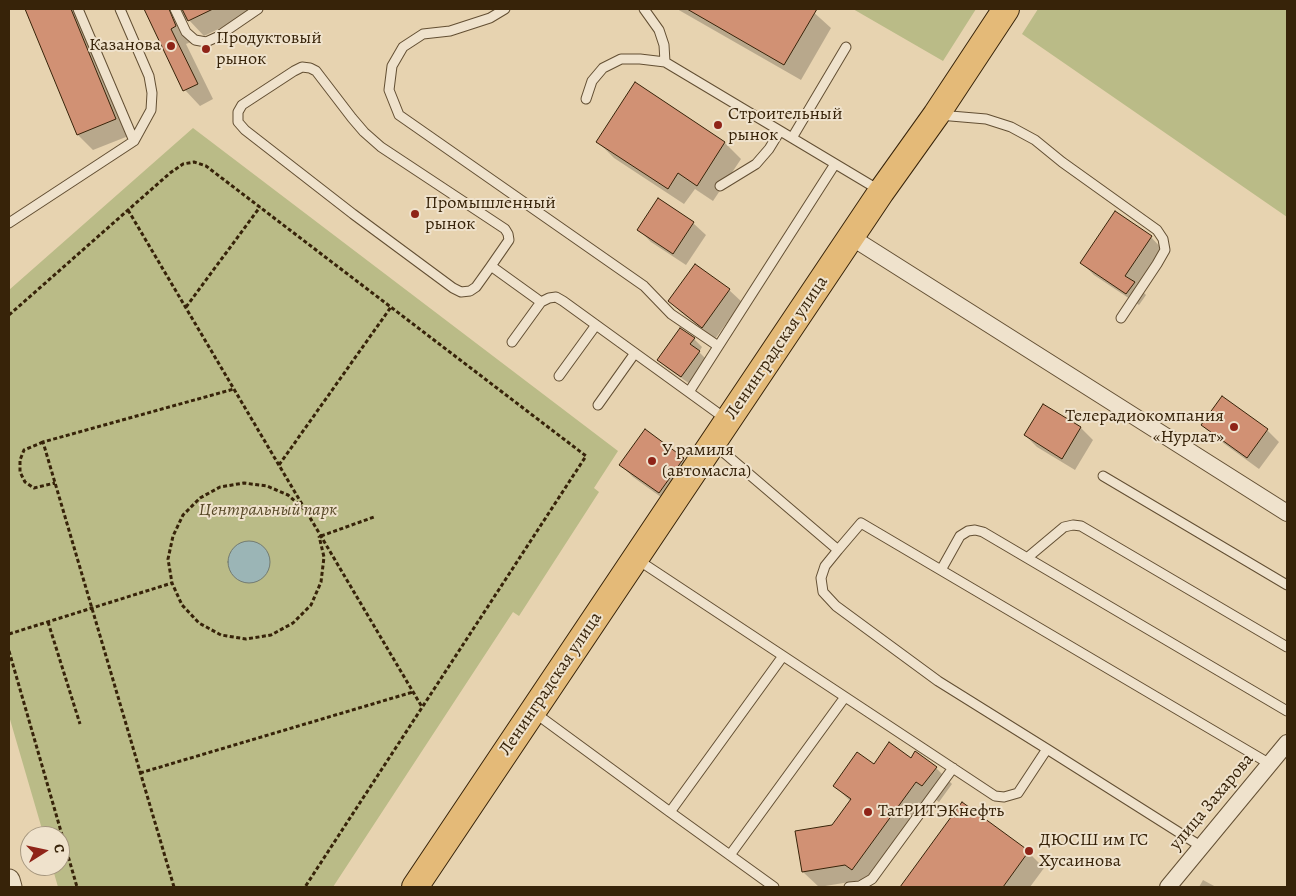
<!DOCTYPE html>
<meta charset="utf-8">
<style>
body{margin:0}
#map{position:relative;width:1296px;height:896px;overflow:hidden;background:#e7d3b0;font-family:Alegreya,serif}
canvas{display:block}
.frame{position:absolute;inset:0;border:10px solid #372309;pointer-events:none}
.north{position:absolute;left:20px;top:826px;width:50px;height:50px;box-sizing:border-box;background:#efe2cc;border:1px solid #a5967e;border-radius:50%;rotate:80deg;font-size:14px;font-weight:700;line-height:20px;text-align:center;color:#372309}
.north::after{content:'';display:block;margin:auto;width:18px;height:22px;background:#8f2418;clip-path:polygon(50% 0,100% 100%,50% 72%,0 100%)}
</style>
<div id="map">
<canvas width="1296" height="896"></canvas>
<div class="frame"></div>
<div class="north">С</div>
</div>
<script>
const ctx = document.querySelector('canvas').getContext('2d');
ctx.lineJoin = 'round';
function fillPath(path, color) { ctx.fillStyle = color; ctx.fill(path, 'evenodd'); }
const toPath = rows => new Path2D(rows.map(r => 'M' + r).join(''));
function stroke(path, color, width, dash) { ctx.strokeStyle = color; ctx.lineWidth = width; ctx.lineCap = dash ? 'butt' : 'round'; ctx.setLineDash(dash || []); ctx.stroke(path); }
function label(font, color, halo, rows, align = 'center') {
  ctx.font = font + ' Alegreya,serif'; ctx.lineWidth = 4; ctx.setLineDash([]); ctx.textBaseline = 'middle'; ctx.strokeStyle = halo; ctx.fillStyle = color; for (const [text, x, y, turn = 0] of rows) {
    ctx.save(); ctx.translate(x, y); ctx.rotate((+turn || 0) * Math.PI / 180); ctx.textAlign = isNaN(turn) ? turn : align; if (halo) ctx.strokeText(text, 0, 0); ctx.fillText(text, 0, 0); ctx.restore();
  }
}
fillPath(toPath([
 [853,9,976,9,943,61],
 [1038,9,1287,9,1287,217,1022,34],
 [193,128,618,451,594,488,599,492,519,616,513,612,333,887,58,887,52,866,60,866,60,836,44,836,9,716,9,290]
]), '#babb87');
const water = toPath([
 '228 562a21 21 0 1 1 42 0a21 21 0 1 1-42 0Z'
]);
fillPath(water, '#9bb5b6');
stroke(water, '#737b71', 1);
fillPath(toPath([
 [26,9,79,9,131,135,93,150,78,135],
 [145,9,260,9,204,36,188,19,185,21,184,28,191,42,186,44,213,99,200,106,185,90],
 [677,9,810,9,831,28,801,80],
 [636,84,725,143,741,159,713,201,695,189,684,204,614,158,598,142],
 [659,200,693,223,706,235,686,265,651,242,639,230],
 [1115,213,1151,237,1163,250,1138,287,1146,295,1139,305,1094,275,1082,263],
 [729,290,742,302,715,339,682,313,670,301],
 [694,339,702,347,699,352,707,360,690,384,667,368,659,360],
 [1043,405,1081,428,1093,440,1075,470,1037,447,1025,435],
 [1203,425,1267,430,1279,442,1259,469,1215,437],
 [683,459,696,471,672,505,633,477,621,465],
 [911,760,936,768,952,784,939,802,932,797,869,885,862,880,819,887,803,872,851,802,835,786,874,766],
 [962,804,1028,852,1044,868,1030,887,901,887],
 [1203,880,1216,887,1199,887]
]), '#0003');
const building = toPath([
 [25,9,71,9,116,119,77,135,25,9],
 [144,9,169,9,176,26,171,29,198,84,183,91,144,9],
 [182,9,213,9,188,21,182,9],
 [687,9,817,9,784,65,687,9],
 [635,82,725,142,697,186,678,173,668,189,596,142,635,82],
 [658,198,694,222,673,254,637,230,658,198],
 [1115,211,1152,236,1125,276,1135,282,1126,294,1080,263,1115,211],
 [695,264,730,289,702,328,668,301,695,264],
 [680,328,695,338,690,344,700,351,681,377,657,360,680,328],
 [1222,396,1268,429,1247,458,1201,425,1222,396],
 [1043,404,1081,427,1062,459,1024,435,1043,404],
 [645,429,684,458,659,493,619,465,645,429],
 [889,742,911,758,915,751,937,767,922,786,916,782,852,870,845,865,802,872,795,831,832,825,851,799,833,786,857,752,874,764,889,742],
 [962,802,1029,851,1003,887,900,887,962,802]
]);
fillPath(building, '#d19174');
stroke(building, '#372309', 1);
const service = toPath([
 [78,9,134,141],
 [175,9,186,32,195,40,206,42,217,37,258,9],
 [505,9,490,18,450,31,423,34,403,47,392,66,389,90,399,115,644,286,671,314,718,346],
 [644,9,659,30,664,45,665,62],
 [586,99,592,81,603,68,621,59,640,59,665,62,879,190],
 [939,115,986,119,1011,127,1035,140,1062,162,1157,230,1163,239,1165,250,1157,264,1121,318],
 [792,138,846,47],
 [720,186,756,164,769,149,780,131],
 [9,223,134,141,151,110,152,93,149,76,120,9],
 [491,266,509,240,508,234,505,229,381,147,364,132,352,118,316,71,310,68,302,67,294,71,242,105,238,112,238,122,245,130,353,214,453,288,461,292,470,291,476,287,491,266,541,302],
 [512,342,541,302,549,298,556,297,563,301,726,419],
 [559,376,596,325],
 [689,392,835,164],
 [598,405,635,353],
 [715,445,838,550,861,523,1270,764],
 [1103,476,1287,585],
 [838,550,825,566,821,578,823,592,836,606,938,681,1047,749],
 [1027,558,1064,527,1073,525,1081,526,1287,647],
 [638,560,995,796,1004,797,1018,793,1047,749,1202,847],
 [941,570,960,536,968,531,975,530,983,532,1287,711],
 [535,713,670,812,783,656],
 [670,812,774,887],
 [730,855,845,697],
 [849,887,860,886,872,879,953,768]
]);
const minor = toPath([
 [851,237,1287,513],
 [1168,887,1287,743]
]);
const tertiary = toPath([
 [9,880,11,887]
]);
const primary = toPath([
 [415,887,881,192,936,115,1006,9]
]);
stroke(service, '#634f33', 11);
stroke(minor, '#634f33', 18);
stroke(tertiary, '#634f33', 23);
stroke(primary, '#372309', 28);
stroke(toPath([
 [128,210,422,707],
 [186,307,260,207],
 [9,315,170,173,183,164,194,162,206,166,586,456,305,887],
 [43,442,24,450,20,460,20,472,25,482,34,488,55,483],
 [279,465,391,307],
 [304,509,288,495,267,486,244,483,220,487,200,498,183,515,173,536,168,559,172,583,182,605,199,623,221,635,246,639,271,635,293,623,311,605,321,582,324,557,319,536],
 [321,536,374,517],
 [48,622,80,724],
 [9,634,172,583],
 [9,651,77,887],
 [140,773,413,692],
 [174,887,43,442,234,389]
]), '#372309', 3, [4, 2.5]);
stroke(service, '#efe2cc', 9);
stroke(minor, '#efe2cc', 16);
stroke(tertiary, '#efe2cc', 21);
stroke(primary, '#e4ba78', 26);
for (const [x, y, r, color] of [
 [171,46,5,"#8f2418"],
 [206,49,5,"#8f2418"],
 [718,125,5,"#8f2418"],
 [415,214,5,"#8f2418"],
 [1234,427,5,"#8f2418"],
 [652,461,5,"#8f2418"],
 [868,812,5,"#8f2418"],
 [1029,851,5,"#8f2418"]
]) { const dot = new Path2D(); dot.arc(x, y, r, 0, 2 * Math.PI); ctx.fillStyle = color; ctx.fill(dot); stroke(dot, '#efe2cc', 2); }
label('18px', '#372309', '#efe2cc', [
 ["Продуктовый",216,39],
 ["рынок",216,60],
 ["Казанова",161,46,"right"],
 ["Строительный",728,115],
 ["рынок",728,136],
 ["Промышленный",425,204],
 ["рынок",425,225],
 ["Телерадиокомпания",1224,417,"right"],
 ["«Нурлат»",1224,438,"right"],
 ["У рамиля",662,451],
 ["(автомасла)",662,472],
 ["ТатРИТЭКнефть",878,812],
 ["ДЮСШ им ГС",1039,841],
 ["Хусаинова",1039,862]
], 'left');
label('18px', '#372309', '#efe2cc', [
 ["Ленинградская улица",777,348,-56],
 ["Ленинградская улица",551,684,-56],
 ["улица Захарова",1212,802,-50]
]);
label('italic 18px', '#584928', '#efe2cc', [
 ["Центральный парк",268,511]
]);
</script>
